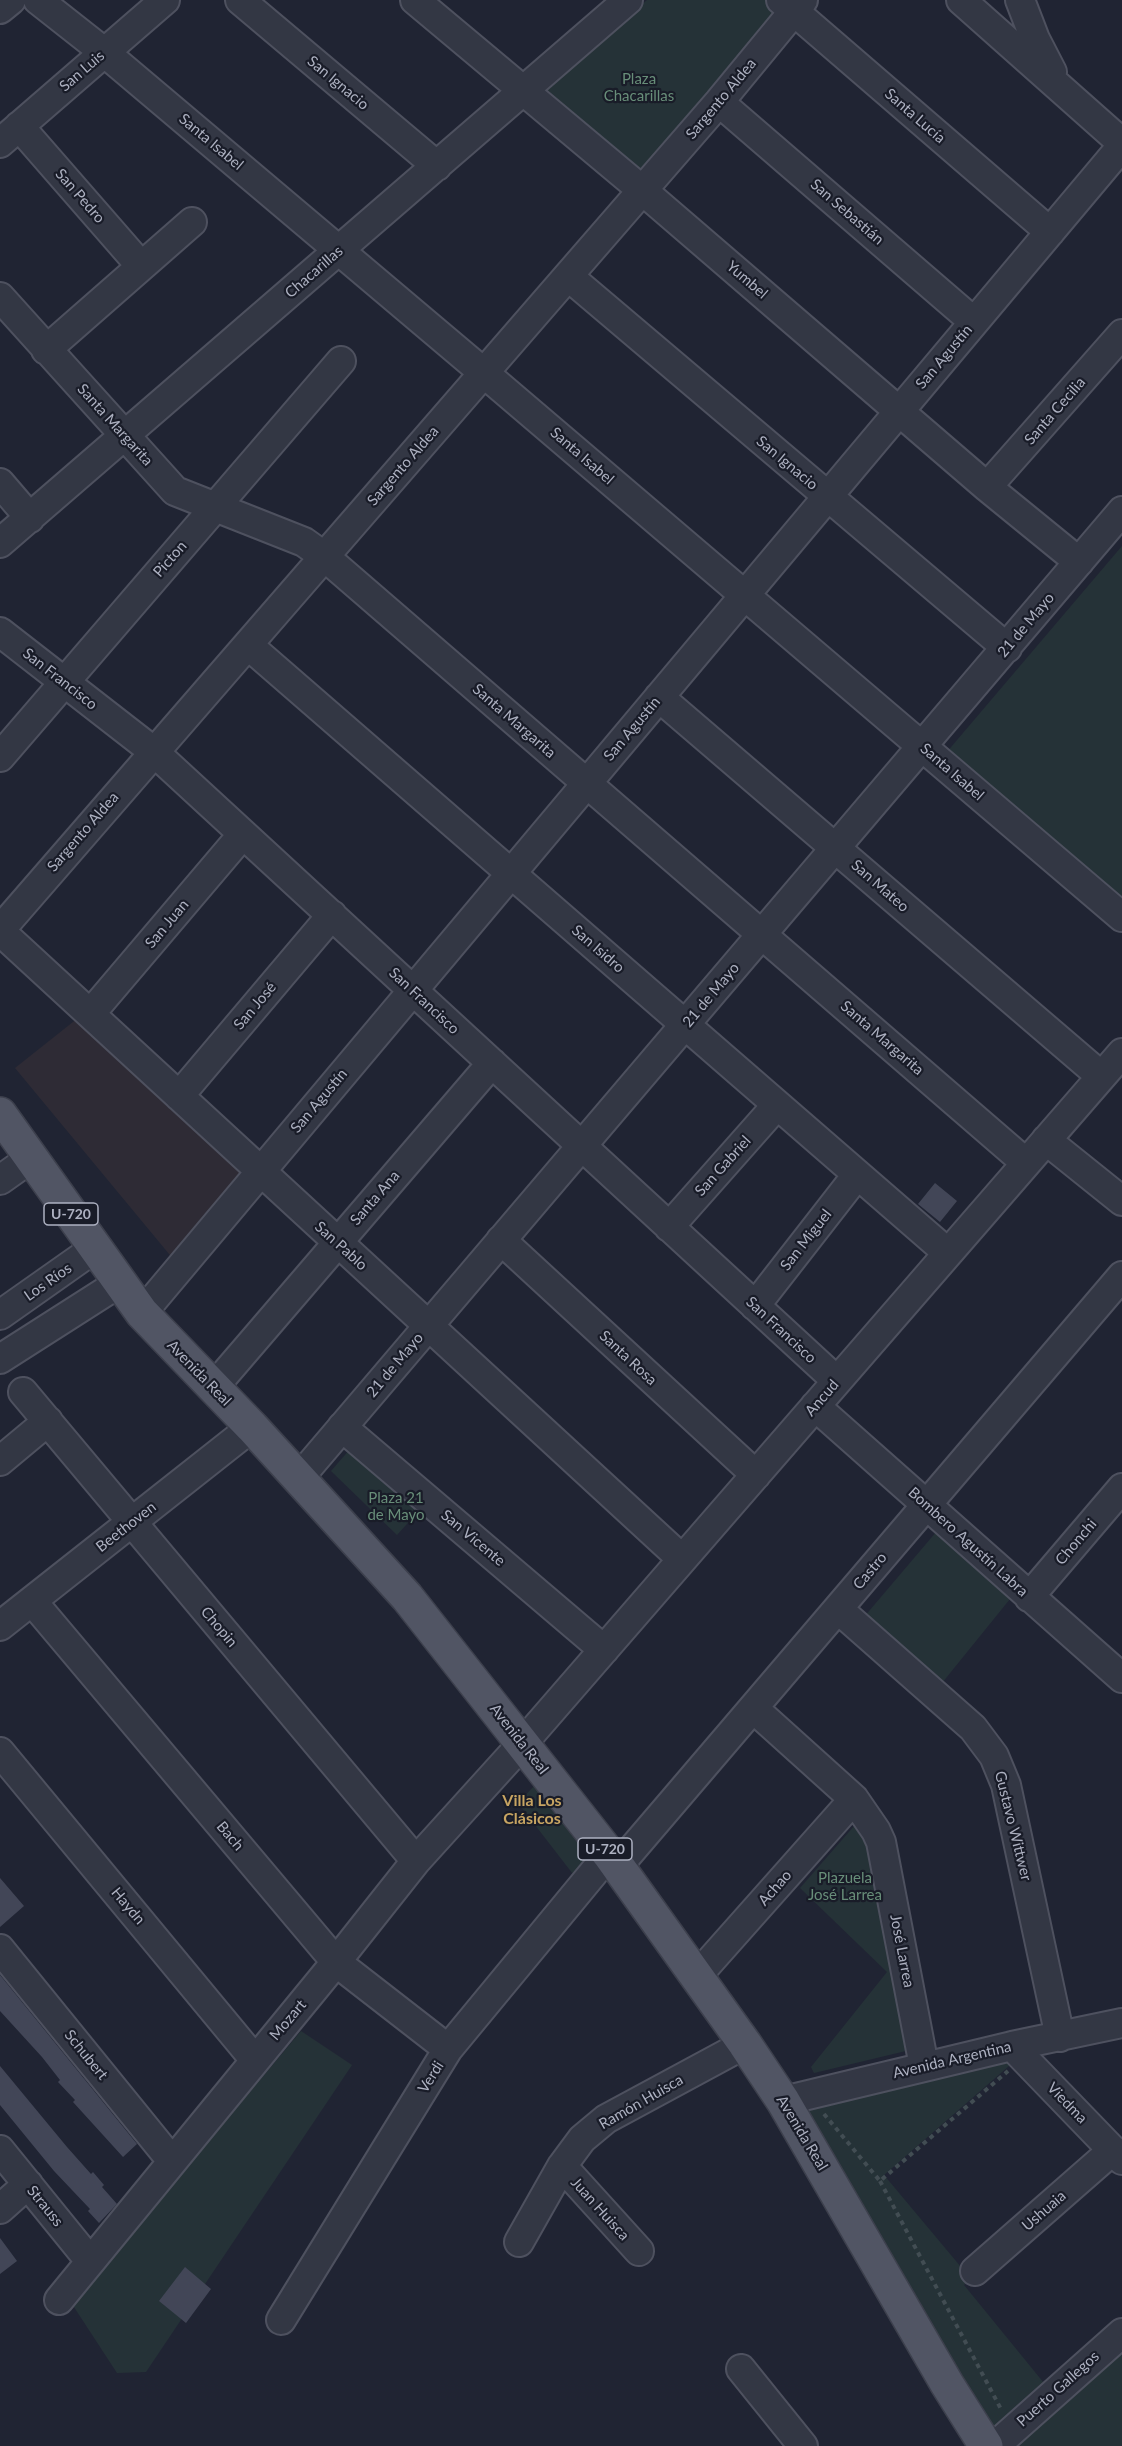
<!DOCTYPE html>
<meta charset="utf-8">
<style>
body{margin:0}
canvas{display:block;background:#202433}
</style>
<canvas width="1122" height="2446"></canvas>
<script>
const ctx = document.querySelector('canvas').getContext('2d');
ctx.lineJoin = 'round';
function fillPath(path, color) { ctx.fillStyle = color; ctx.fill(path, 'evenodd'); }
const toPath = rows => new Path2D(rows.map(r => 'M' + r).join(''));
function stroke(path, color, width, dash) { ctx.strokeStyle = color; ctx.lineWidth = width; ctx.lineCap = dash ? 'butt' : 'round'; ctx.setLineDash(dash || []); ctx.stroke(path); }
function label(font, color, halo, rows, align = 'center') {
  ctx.font = font + ' Lato,sans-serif'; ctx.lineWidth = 4.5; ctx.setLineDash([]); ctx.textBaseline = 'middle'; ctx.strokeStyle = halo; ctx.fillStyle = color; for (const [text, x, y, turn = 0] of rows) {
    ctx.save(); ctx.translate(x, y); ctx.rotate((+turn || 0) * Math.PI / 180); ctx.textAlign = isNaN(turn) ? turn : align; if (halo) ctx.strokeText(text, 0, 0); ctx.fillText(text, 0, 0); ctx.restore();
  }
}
fillPath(toPath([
 [78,1018,245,1174,174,1260,15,1068]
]), '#2e2b35');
fillPath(toPath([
 [647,0,767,0,780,12,646,177,544,87],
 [1122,546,1122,903,946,753],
 [351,1448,424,1505,397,1535,331,1471],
 [937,1531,1010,1599,942,1683,864,1617],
 [535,1785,591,1861,576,1878,518,1803],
 [855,1825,869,1843,914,2049,814,2073,811,2067,887,1972,800,1888],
 [301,2031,352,2065,146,2372,117,2373,72,2304],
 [1017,2059,884,2175,971,2279,964,2285,1048,2388,988,2436,806,2118,814,2101],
 [1122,2346,1122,2446,1010,2446]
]), '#253237');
fillPath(toPath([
 [935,1183,957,1201,940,1222,918,1204],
 [0,1878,24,1906,0,1927],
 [0,1975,137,2144,123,2157,73,2102,75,2100,58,2082,60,2080,42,2057,0,2011],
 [0,2066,67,2147,91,2174,93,2172,104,2185,102,2187,117,2204,99,2223,88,2211,90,2209,54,2171,0,2105],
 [0,2238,17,2261,0,2274],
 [185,2267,211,2289,186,2323,159,2301]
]), '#424657');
const minor = toPath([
 [38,0,104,52,484,373,1122,917],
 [240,0,437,166],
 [415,0,642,190,987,487,1079,562],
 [781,0,1050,232],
 [961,0,1122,143],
 [1020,0,1035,39,1052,72],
 [0,9,11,0],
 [719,102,974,322],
 [19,126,141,266],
 [0,143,165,0],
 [568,276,1007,648],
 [0,297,175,491,304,542,325,557,1026,1163],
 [46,350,192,222],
 [0,483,30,518],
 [987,487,1122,334],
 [0,543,628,0],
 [0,632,153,751,837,1381],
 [248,645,948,1253],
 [659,697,1101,1076],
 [0,757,341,361],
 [0,930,719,102,803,0],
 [0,931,682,1559],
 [91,1013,243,834],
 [179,1096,332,915],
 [1046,1140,1122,1201],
 [0,1180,31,1158],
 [669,1227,777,1105],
 [501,1240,756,1475],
 [755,1306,857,1175],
 [142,1313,1122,146],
 [0,1315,95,1248],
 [0,1359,119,1283],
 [213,1388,492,1063],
 [23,1392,416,1861],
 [815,1406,1122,1678],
 [342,1427,604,1650],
 [0,1461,48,1421],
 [299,1478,1122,511],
 [1029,1597,1122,1488],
 [32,1601,336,1962,448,2049],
 [838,1609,973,1728,994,1756,1006,1785,1060,2037],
 [0,1626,252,1427],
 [753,1708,854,1799,876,1831,881,1842,924,2066],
 [0,1752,255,2060],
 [618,1866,1122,1276],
 [0,1949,172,2161],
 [696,1977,854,1799],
 [1012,2046,1122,2160],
 [783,2101,1012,2046,1122,2023],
 [0,2150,90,2261],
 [562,2166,639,2251],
 [0,2209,28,2184],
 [519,2242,562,2166,582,2139,606,2119,745,2044],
 [975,2271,1113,2150],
 [59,2300,336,1962,416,1861,522,1744,1122,1053],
 [281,2320,448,2049,609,1854],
 [741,2369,803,2446],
 [995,2446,1122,2333]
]);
const major = toPath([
 [0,1114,142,1313,252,1427,407,1597,609,1854,745,2044,783,2101,947,2384,986,2446]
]);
stroke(minor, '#4e515f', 32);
stroke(major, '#3d404d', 36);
stroke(toPath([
 [824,2114,880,2181,1008,2071],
 [880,2181,1002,2411]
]), '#424d53', 4, [4.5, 4.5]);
stroke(minor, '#333744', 28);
stroke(major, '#515564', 33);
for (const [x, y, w] of [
 [71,1214,54],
 [605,1849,54]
]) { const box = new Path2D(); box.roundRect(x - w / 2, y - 11, w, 22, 4.5); ctx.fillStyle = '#191c28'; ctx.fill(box); stroke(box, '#adb1c1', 1.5); }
label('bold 14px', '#adb1c1', null, [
 ["U-720",71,1214],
 ["U-720",605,1849]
]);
label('15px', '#adb1c1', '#191c28', [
 ["San Luis",82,71,-41],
 ["San Ignacio",338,83,40],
 ["Sargento Aldea",721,99,-50],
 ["Santa Lucía",915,116,41],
 ["Santa Isabel",211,142,40],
 ["San Pedro",80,196,49],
 ["San Sebastián",847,212,41],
 ["Chacarillas",314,272,-41],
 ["Yumbel",747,280,41],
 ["San Agustín",944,357,-50],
 ["Santa Cecilia",1055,411,-49],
 ["Santa Margarita",115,425,48],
 ["Santa Isabel",582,456,41],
 ["San Ignacio",787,463,40],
 ["Sargento Aldea",403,466,-49],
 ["Picton",170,559,-49],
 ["21 de Mayo",1026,625,-50],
 ["San Francisco",60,679,38],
 ["Santa Margarita",514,721,41],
 ["San Agustín",632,729,-50],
 ["Santa Isabel",952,772,41],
 ["Sargento Aldea",83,832,-49],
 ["San Mateo",880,886,41],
 ["San Juan",167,924,-50],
 ["San Isidro",598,949,41],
 ["21 de Mayo",711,995,-50],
 ["San Francisco",424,1001,43],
 ["San José",255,1006,-50],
 ["Santa Margarita",882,1038,41],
 ["San Agustín",319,1101,-50],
 ["San Gabriel",723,1166,-48],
 ["Santa Ana",375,1198,-49],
 ["San Miguel",806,1240,-52],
 ["San Pablo",341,1246,42],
 ["Los Ríos",48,1282,-35],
 ["San Francisco",781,1330,43],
 ["Santa Rosa",628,1358,43],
 ["21 de Mayo",395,1365,-50],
 ["Avenida Real",199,1373,46],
 ["Ancud",822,1398,-49],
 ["Beethoven",126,1527,-38],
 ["San Vicente",473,1538,40],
 ["Bombero Agustín Labra",968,1542,42],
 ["Chonchi",1076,1542,-50],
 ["Castro",870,1571,-50],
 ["Chopin",219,1627,50],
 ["Avenida Real",519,1739,52],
 ["Gustavo Wittwer",1013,1826,76],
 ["Bach",230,1836,50],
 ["Achao",775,1888,-49],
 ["Haydn",128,1906,50],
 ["José Larrea",902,1951,79],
 ["Mozart",288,2020,-50],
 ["Schubert",86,2055,51],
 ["Avenida Argentina",952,2060,-13],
 ["Verdi",431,2077,-58],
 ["Ramón Huisca",641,2102,-30],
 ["Viedma",1067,2103,46],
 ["Avenida Real",802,2133,59],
 ["Strauss",45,2206,51],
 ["Juan Huisca",600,2209,48],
 ["Ushuaia",1044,2211,-41],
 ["Puerto Gallegos",1058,2389,-42]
]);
label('15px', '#688e79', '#191c28', [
 ["Plaza",639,79],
 ["Chacarillas",639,96],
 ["Plaza 21",396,1498],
 ["de Mayo",396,1515],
 ["Plazuela",845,1878],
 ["José Larrea",845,1895]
]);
label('bold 16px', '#c7a462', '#191c28', [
 ["Villa Los",532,1801],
 ["Clásicos",532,1819]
]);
</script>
